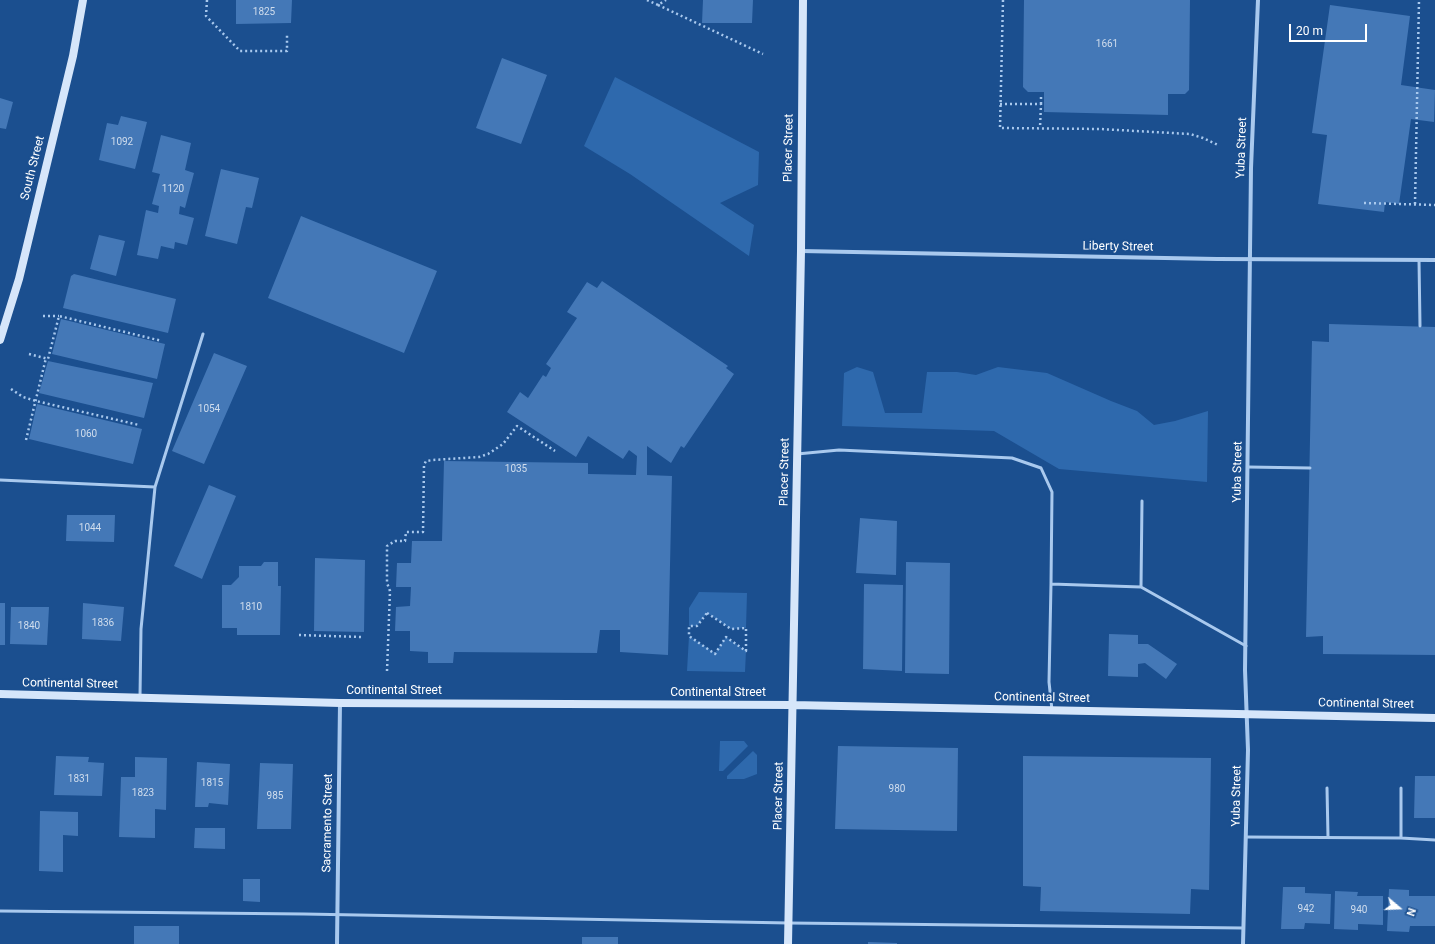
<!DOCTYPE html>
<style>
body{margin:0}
#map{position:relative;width:1435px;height:944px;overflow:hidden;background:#1b4f8f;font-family:Roboto,sans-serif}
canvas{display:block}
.north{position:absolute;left:1379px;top:888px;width:40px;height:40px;-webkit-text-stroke:3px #1b4f8f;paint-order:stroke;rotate:109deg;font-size:11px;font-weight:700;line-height:16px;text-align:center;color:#fff}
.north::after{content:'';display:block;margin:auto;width:14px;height:18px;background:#fff;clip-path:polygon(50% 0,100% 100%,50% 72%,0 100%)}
.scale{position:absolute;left:1289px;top:24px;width:78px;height:18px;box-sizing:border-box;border:2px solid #fff;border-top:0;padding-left:5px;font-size:12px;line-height:14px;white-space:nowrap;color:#fff;-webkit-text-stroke:3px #1b4f8f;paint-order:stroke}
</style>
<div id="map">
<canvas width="1435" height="944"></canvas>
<div class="north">N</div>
<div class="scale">20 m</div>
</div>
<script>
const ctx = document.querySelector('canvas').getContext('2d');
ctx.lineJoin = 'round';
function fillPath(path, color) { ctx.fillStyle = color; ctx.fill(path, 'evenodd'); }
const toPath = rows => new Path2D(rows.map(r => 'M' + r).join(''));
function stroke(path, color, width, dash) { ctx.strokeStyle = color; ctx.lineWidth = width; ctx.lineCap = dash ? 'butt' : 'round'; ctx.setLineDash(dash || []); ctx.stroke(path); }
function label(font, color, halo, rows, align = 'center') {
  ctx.font = font + ' Roboto,sans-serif'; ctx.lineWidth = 4; ctx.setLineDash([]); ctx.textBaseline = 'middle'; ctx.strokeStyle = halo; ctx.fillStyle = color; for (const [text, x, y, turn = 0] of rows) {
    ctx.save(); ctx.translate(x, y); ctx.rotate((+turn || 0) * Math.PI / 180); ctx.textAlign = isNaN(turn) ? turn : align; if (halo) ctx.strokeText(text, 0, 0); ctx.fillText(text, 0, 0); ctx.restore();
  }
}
fillPath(toPath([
 [615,77,759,152,758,185,720,203,754,225,749,256,630,174,584,146],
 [857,367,873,372,885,413,922,413,927,372,957,372,976,375,998,367,1047,373,1111,401,1137,411,1154,425,1175,421,1208,411,1207,482,1059,469,994,431,842,426,844,373],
 [699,592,747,593,746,628,731,629,707,613,697,626,689,626,689,608],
 [689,636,715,653,726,637,746,651,745,672,687,671],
 [720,741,744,741,748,746,723,771,719,771],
 [753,751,757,755,757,774,744,779,727,779,727,776]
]), '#2e69ad');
fillPath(toPath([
 [236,0,292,0,291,23,236,24],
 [703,0,753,0,752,23,702,23],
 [1024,0,1190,0,1189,90,1185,94,1168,94,1168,115,1044,112,1044,92,1028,92,1023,87],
 [1330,5,1410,16,1401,85,1435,90,1434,122,1411,119,1399,204,1385,202,1384,212,1318,204,1327,135,1312,133],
 [502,58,547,75,521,144,476,128],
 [0,98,13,102,6,129,0,128],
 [121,116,147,122,135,169,99,160,107,123,118,125],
 [161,135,191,143,185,170,194,173,185,208,180,206,179,214,194,218,187,245,175,242,174,249,161,246,158,259,137,255,146,210,158,213,159,206,152,204,160,174,152,172],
 [221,169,259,178,252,208,246,207,237,244,205,236],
 [301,216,437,271,404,353,268,298],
 [99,235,125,241,116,276,90,269],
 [74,274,176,299,168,333,63,308,71,276],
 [602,281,728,366,726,368,734,374,684,448,681,446,671,463,647,446,647,475,672,476,668,655,620,652,620,630,600,630,597,653,454,652,453,663,428,663,428,652,410,651,410,631,395,631,396,607,410,606,411,587,396,587,397,563,411,563,412,541,442,541,444,461,588,463,588,474,636,475,637,456,629,450,623,459,588,436,576,457,507,412,520,392,528,398,543,375,546,377,551,368,546,364,577,318,567,312,587,282,597,288],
 [61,319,165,344,157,379,52,354],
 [1329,324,1435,327,1435,655,1323,654,1323,636,1306,637,1312,341,1329,342],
 [214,353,247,366,204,464,172,451],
 [48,361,153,383,144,418,39,393],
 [37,404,142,429,133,464,29,439],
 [209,485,236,496,202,579,174,566],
 [67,515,115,515,114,542,66,541],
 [860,518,897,521,896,575,856,573],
 [315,558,365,560,364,632,314,631],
 [264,562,278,562,278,586,281,586,280,635,237,635,237,628,222,628,222,585,231,585,239,577,239,566,261,566],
 [906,562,950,563,949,674,905,673],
 [864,584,903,585,902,671,863,669],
 [0,603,5,603,5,645,0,645],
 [83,603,124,607,121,641,82,639],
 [11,607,49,607,47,645,10,644],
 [1109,634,1138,635,1138,644,1148,644,1177,664,1166,679,1145,663,1138,664,1138,677,1108,676],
 [838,746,958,748,957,831,835,829],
 [56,756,89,757,88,762,104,763,102,796,54,795],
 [1023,756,1211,758,1209,890,1191,889,1190,914,1040,911,1041,887,1023,886],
 [135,757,167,758,166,810,155,809,155,838,119,837,121,777,135,777],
 [197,762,230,764,228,805,209,803,208,807,195,807],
 [260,763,293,764,291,829,257,829],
 [1415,776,1435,776,1435,818,1414,818],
 [40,811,78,812,78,836,63,835,63,872,39,871],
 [195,828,225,828,225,849,194,848],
 [243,879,260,879,260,902,243,901],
 [1283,887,1305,887,1305,893,1331,894,1330,924,1305,923,1304,929,1281,929],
 [1389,889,1409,890,1409,896,1435,896,1435,926,1410,926,1409,932,1387,931],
 [1335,891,1358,892,1357,896,1383,896,1383,925,1358,924,1358,930,1334,929],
 [134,926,179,926,179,944,134,944],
 [582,937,618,937,618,944,582,944],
 [868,942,897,943,897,944,868,944]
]), '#4478b7');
stroke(toPath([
 [207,0,206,16,240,51,287,51,287,34],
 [647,0,658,5,666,0],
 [1003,0,1000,128,1100,129,1190,134,1203,138,1218,145],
 [658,5,763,54],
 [1000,104,1041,104,1040,128],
 [1041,104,1041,95],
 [1364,203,1435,205],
 [1415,204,1419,0],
 [43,316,59,316],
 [29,354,48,359,59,316,162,341],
 [11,389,23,397,36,401,139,425],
 [26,440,46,358],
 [707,613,731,629,746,628,746,651,726,637,715,654,689,636,689,626,697,626,707,613],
 [299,635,361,637],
 [387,671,390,591,387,583,387,546,395,541,405,541,406,532,423,532,424,465,426,461,433,460,479,457,488,454,503,444,517,426,555,451]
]), '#a9c9ee', 2.5, [2, 3]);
stroke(toPath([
 [1419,260,1420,326],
 [797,454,839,450,1012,458,1041,468,1052,492,1051,584],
 [1248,467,1310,468],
 [0,480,155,487,141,629,140,696],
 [155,487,203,334],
 [1141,587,1142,501],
 [1052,710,1049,682,1051,584,1141,587,1246,646],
 [1327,788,1328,837],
 [1401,788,1401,838],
 [1246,837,1401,838,1435,840],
 [0,911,304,914,789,923,1243,928]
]), '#a9c9ee', 3);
stroke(toPath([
 [801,251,1217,259,1435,260],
 [337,944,340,703],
 [1243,944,1248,750,1245,670,1251,168,1258,0]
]), '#a9c9ee', 4);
stroke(toPath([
 [0,340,19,279,73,56,83,0],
 [0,694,340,703,792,705,1435,718],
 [788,944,801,251,803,0]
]), '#d6e6fa', 8);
label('10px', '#d0dded', null, [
 ["1825",264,12],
 ["1661",1107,44],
 ["1092",122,142],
 ["1120",173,189],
 ["1054",209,409],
 ["1060",86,434],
 ["1035",516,469],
 ["1044",90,528],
 ["1810",251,607],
 ["1836",103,623],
 ["1840",29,626],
 ["1831",79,779],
 ["1815",212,783],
 ["980",897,789],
 ["1823",143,793],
 ["985",275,796],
 ["942",1306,909],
 ["940",1359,910]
]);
label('12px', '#fff', '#1b4f8f', [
 ["Placer Street",789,148,-89],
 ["Yuba Street",1242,148,-88],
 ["South Street",33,168,-76],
 ["Liberty Street",1118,247,1],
 ["Placer Street",785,472,-89],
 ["Yuba Street",1238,472,-89],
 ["Continental Street",70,684,1],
 ["Continental Street",394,691],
 ["Continental Street",718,693],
 ["Continental Street",1042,698,1],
 ["Continental Street",1366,704,1],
 ["Placer Street",779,796,-89],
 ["Yuba Street",1237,796,-89],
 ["Sacramento Street",328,823,-89]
]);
</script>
